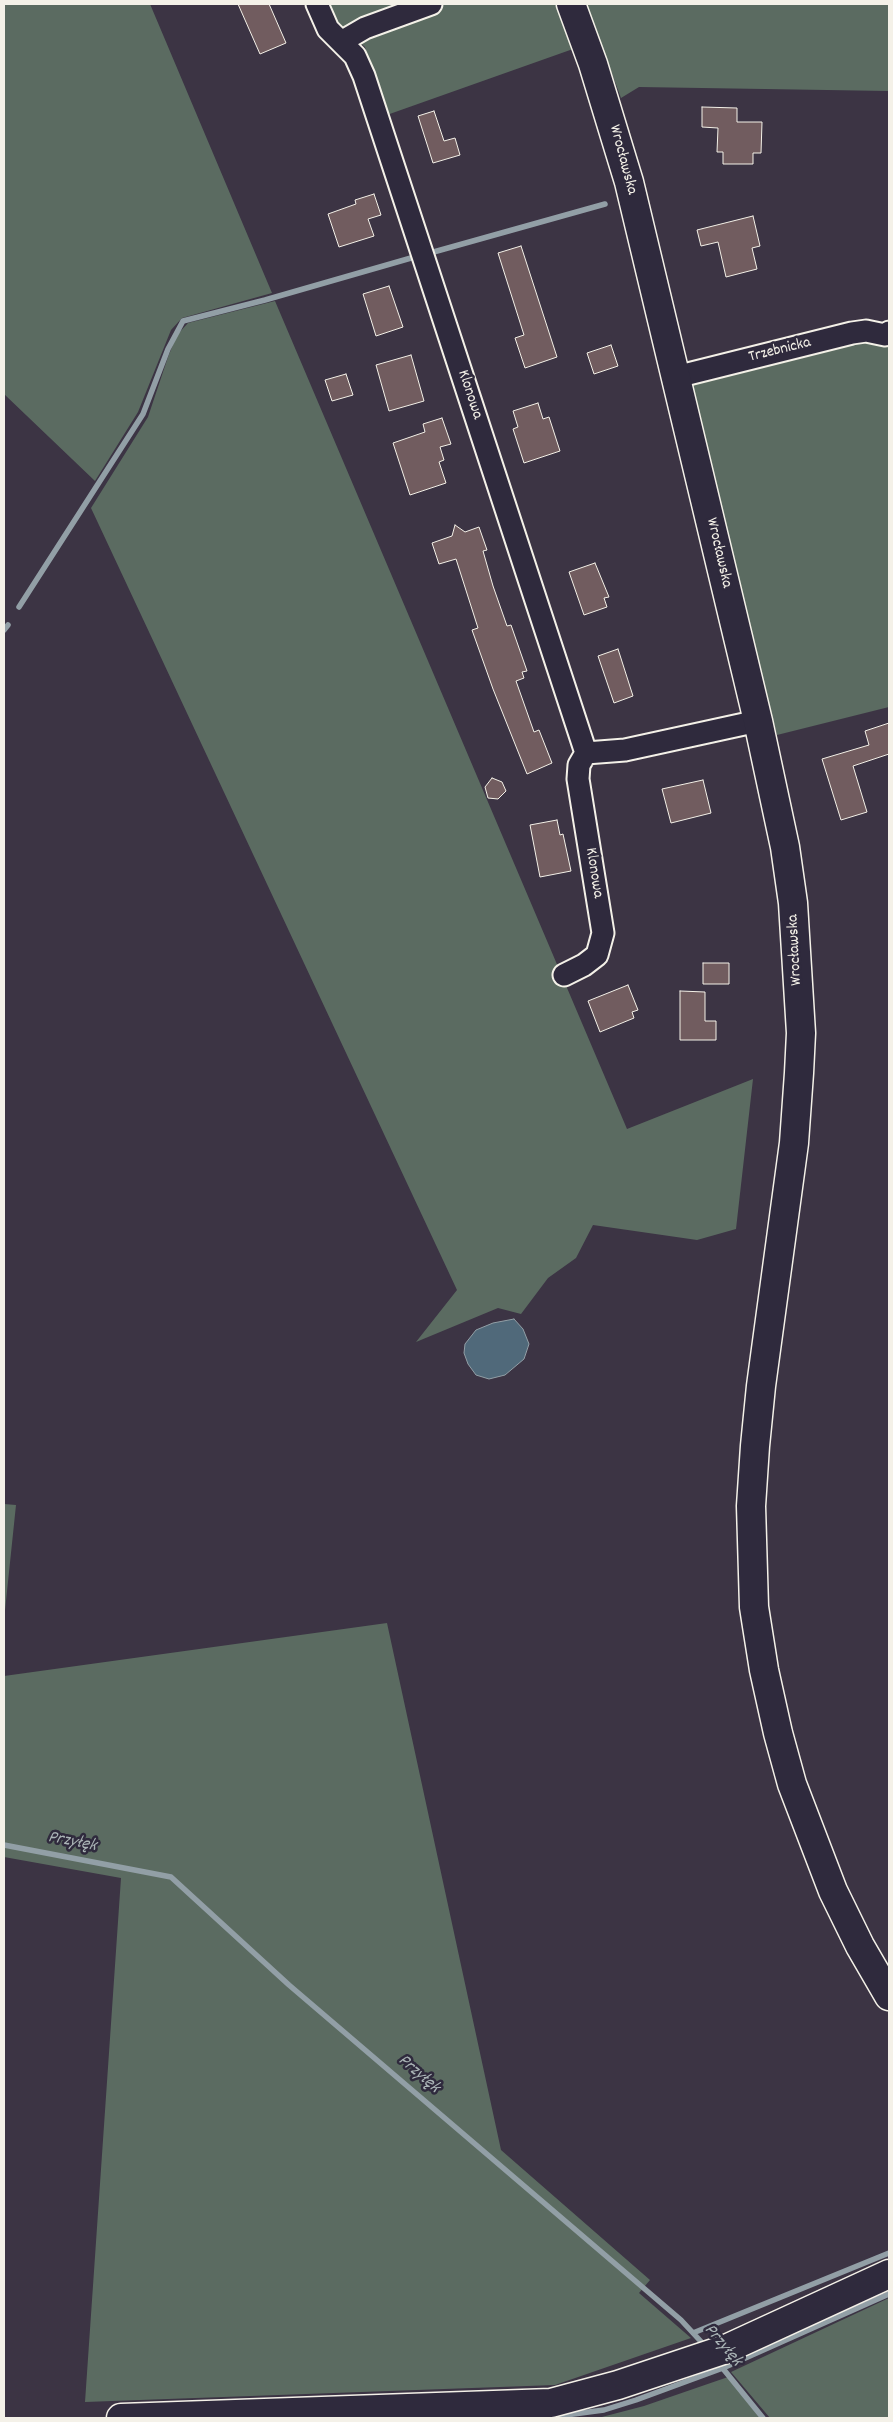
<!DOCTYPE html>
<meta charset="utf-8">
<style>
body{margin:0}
#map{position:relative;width:893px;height:2422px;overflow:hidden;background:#3c3444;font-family:Dekko,sans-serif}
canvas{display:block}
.frame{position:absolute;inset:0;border:5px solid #f4f1e8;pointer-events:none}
</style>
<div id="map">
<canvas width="893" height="2422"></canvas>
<div class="frame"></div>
</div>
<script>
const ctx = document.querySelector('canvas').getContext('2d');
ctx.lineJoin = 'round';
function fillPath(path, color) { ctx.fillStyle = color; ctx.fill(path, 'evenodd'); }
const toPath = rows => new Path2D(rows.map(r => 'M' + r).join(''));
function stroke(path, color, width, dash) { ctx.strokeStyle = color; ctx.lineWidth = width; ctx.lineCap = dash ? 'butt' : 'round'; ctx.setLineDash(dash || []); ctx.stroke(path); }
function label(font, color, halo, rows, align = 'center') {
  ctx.font = font + ' Dekko,sans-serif'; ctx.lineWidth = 5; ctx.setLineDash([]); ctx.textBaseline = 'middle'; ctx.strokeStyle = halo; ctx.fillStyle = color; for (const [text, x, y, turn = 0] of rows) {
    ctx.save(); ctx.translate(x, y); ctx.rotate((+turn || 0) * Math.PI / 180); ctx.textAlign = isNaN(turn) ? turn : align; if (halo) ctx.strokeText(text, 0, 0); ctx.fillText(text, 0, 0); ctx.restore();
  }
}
fillPath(toPath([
 [4,4,150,4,272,293,182,318,171,330,138,412,95,481,4,394],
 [327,4,556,4,573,49,384,116,365,47,338,23],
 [586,4,889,4,889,91,639,87,621,98],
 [275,301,627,1129,753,1079,736,1229,697,1240,593,1225,576,1258,548,1278,521,1314,498,1308,416,1342,457,1290,91,508,148,417,168,357,177,335,188,323],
 [874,336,889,344,889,707,777,735,688,391,695,379],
 [4,1504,16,1505,4,1620],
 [387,1623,501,2150,650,2280,639,2293,691,2338,555,2385,85,2402,121,1878,4,1857,4,1676],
 [889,2298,889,2418,770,2418,731,2372],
 [728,2377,760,2418,598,2418,644,2406]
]), '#5b6b61');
const water = toPath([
 [514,1319,523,1329,529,1344,524,1359,505,1375,489,1379,476,1375,468,1364,464,1353,465,1344,476,1330,493,1323,514,1319]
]);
fillPath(water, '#50697a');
stroke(water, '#929fa6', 1);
stroke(toPath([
 [430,253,605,204],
 [19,607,143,414,168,349,183,321,265,300,418,256],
 [4,630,8,625],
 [4,1845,171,1877,289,1985,681,2320,706,2347],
 [693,2333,889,2253],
 [716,2360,763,2418],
 [543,2418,604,2410,636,2400,723,2368,889,2294]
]), '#929fa6', 5.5);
const building = toPath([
 [238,4,269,4,286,43,260,54,238,4],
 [702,107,737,108,737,122,762,122,761,153,753,153,753,164,723,164,723,152,717,152,718,128,702,127,702,107],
 [434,111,444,141,455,138,460,155,433,163,418,116,434,111],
 [374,194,381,215,368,219,374,236,339,247,328,214,356,204,355,200,374,194],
 [753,216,760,246,752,248,757,269,726,277,718,242,701,246,697,230,753,216],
 [521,246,557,357,525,368,515,338,524,335,498,253,521,246],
 [389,286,403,327,376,336,363,294,389,286],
 [611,345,618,366,594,374,587,353,611,345],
 [411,355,424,401,389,411,376,365,411,355],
 [346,374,353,395,332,401,325,380,346,374],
 [538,403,543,419,549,417,560,451,524,463,513,429,518,427,513,411,538,403],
 [442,418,451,444,440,447,444,460,439,462,446,483,410,495,393,443,425,432,423,424,442,418],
 [455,525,465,532,479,527,487,550,483,551,493,586,507,626,511,625,527,671,522,672,524,678,516,681,534,732,539,730,552,763,527,774,493,689,472,630,478,628,456,559,439,564,432,543,452,536,455,525],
 [595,563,609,597,604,598,607,607,584,615,569,572,595,563],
 [618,649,633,696,614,703,598,656,618,649],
 [889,723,889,754,853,766,867,812,841,820,822,759,869,745,865,731,889,723],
 [492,778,502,782,506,791,498,799,488,798,485,787,492,778],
 [703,780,711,813,671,823,662,789,703,780],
 [557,820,560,835,563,834,571,871,540,877,530,825,557,820],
 [703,963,729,963,729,984,703,984,703,963],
 [628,985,638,1010,632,1012,634,1018,600,1032,588,1001,628,985],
 [680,991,705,992,705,1021,716,1021,716,1040,680,1040,680,991]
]);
fillPath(building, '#715c5f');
stroke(building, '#f4f1e8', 1);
const street = toPath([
 [317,4,328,29,355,56,364,76,586,753,579,765,578,779,603,933,597,955,584,965,564,975],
 [341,42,365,28,431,4],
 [676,377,852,333,866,331,885,335,889,332],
 [586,753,625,750,758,721]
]);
const secondary = toPath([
 [571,4,593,64,629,182,758,721,785,847,793,903,801,1033,799,1073,794,1143,761,1386,755,1446,751,1506,754,1607,764,1670,778,1733,792,1784,833,1891,860,1946,889,1996],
 [121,2418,551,2403,618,2385,726,2349,889,2274]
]);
stroke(street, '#f4f1e8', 25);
stroke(secondary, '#f4f1e8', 31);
stroke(street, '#2f2a3d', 21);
stroke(secondary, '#2f2a3d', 28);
label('16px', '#f4f1e8', '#2f2a3d', [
 ["Wrocławska",622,160,75],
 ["Trzebnicka",780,351,-14],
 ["Klonowa",469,395,72],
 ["Wrocławska",718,553,77],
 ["Klonowa",593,873,81],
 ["Wrocławska",796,950,-93]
]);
label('italic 18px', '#aab4b6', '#2f2a3d', [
 ["Przyłęk",72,1843,11],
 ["Przyłęk",418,2075,41],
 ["Przyłęk",722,2346,50]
]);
</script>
